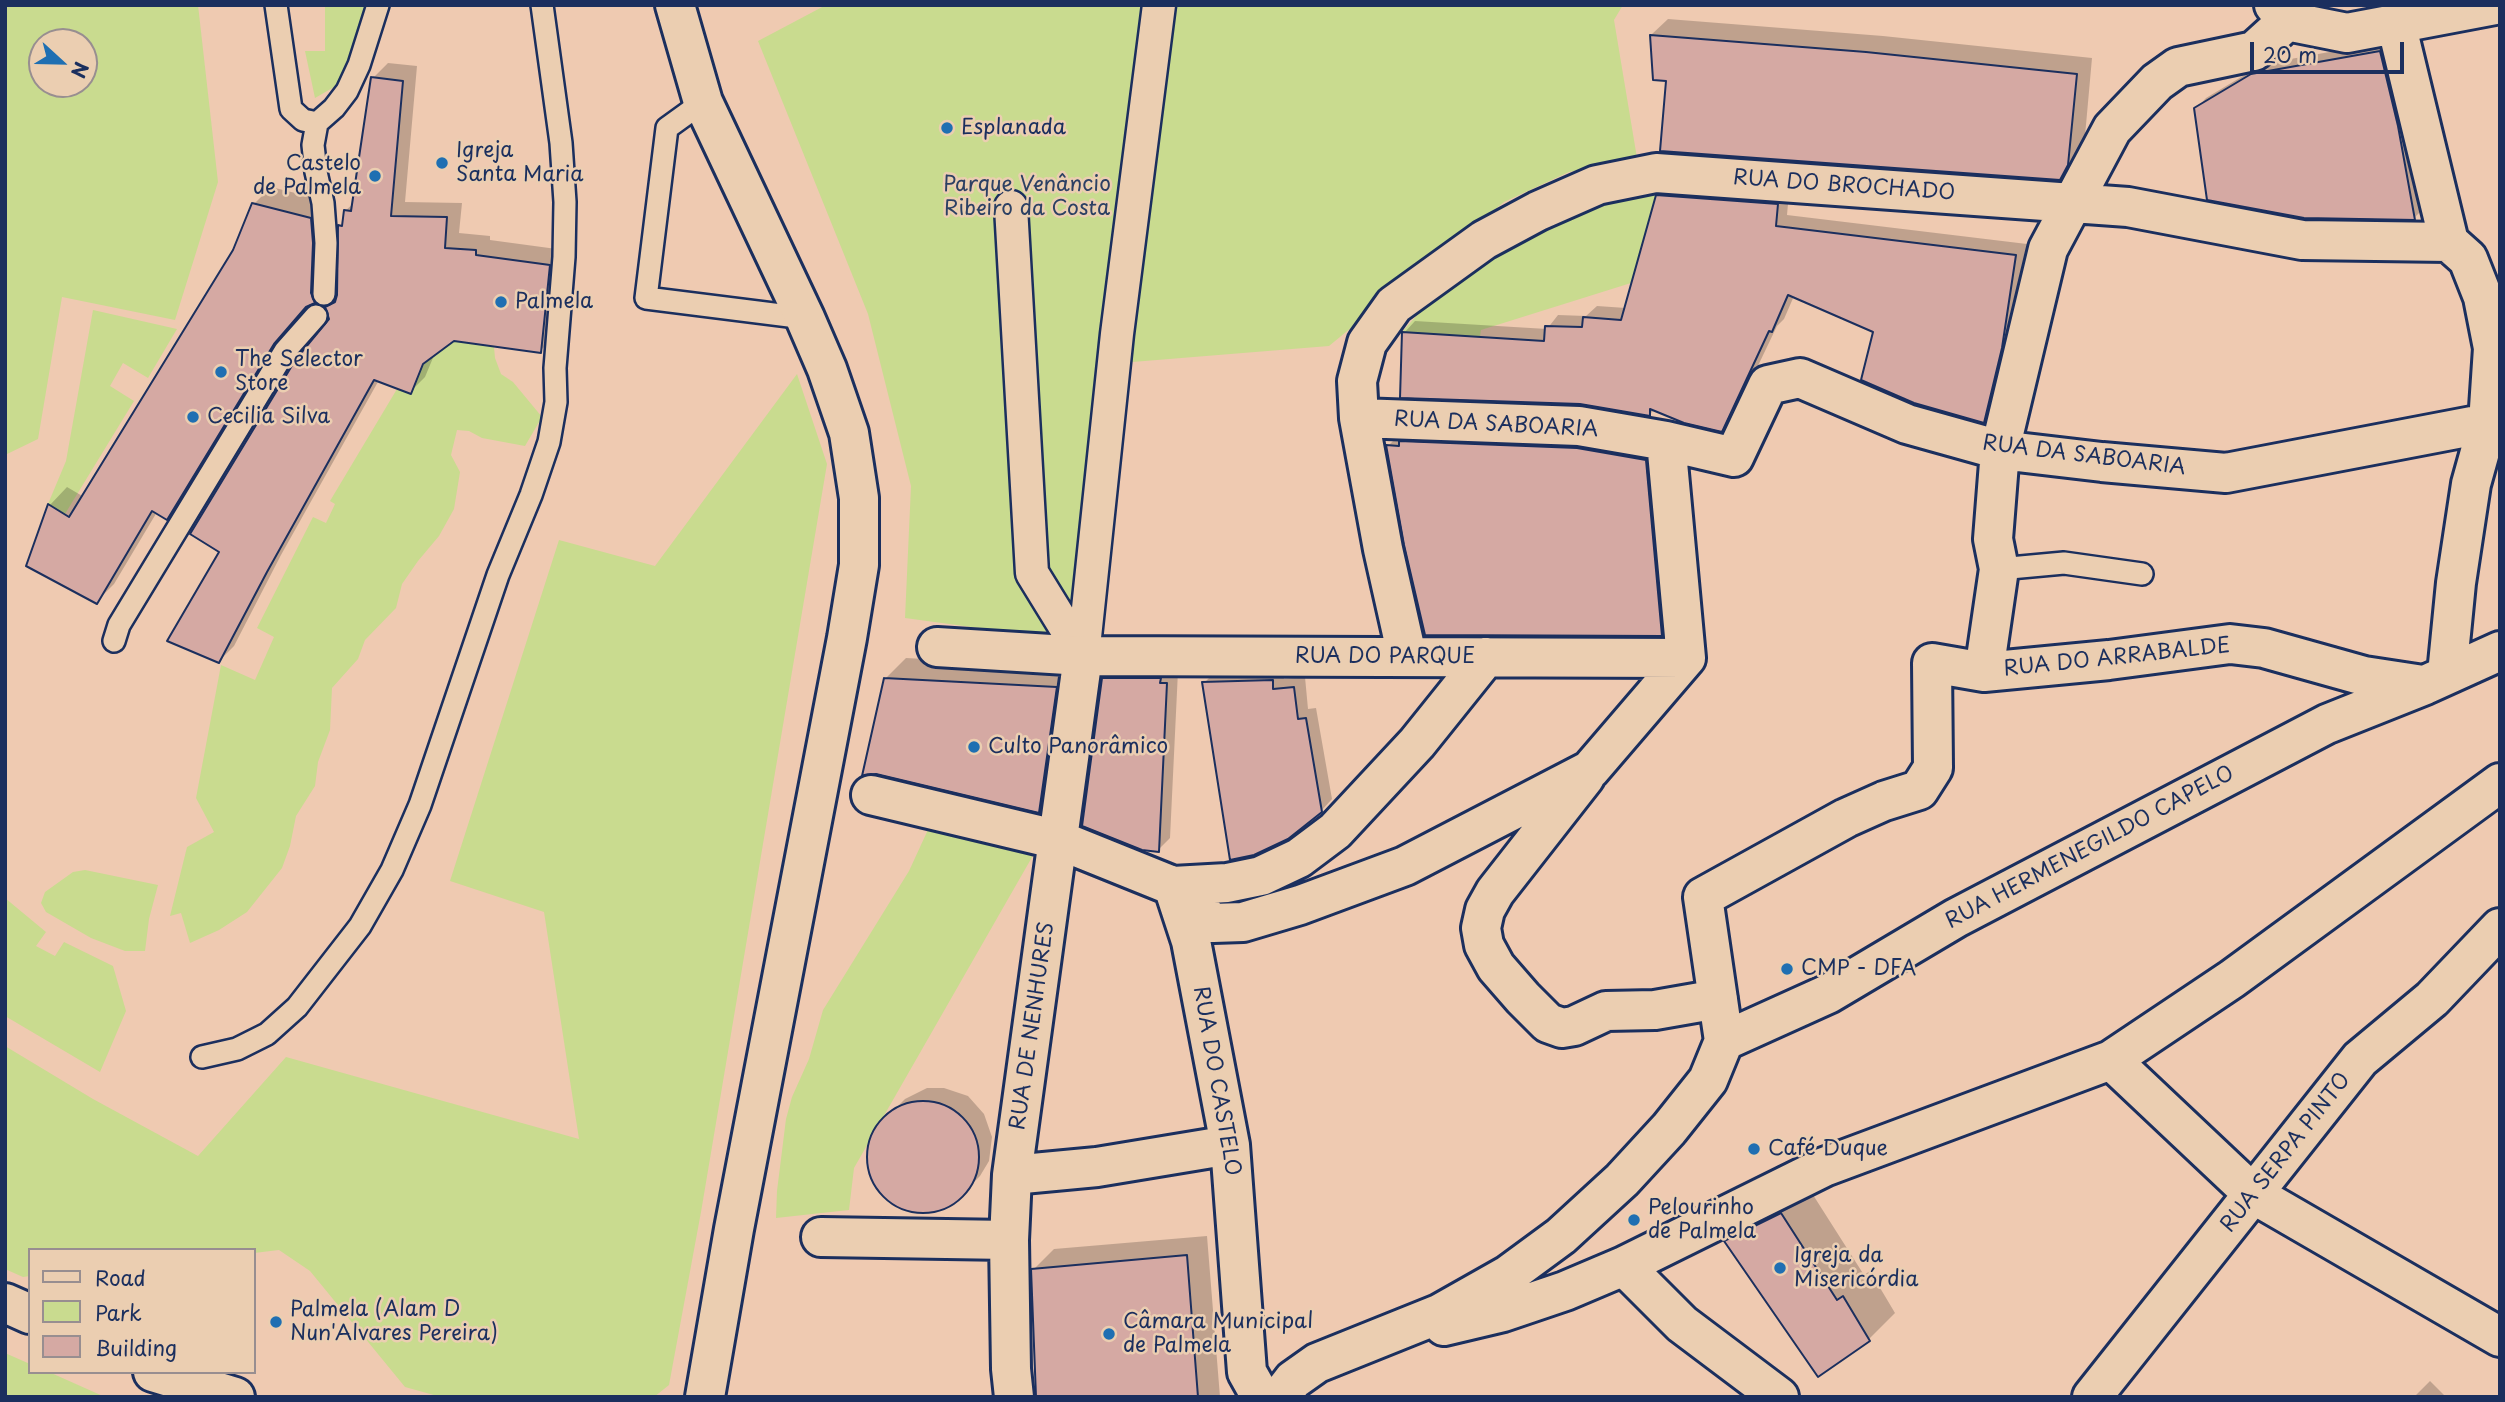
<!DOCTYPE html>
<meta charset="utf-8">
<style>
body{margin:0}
#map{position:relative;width:2505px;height:1402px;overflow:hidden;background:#efcab1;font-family:"Playpen Sans",sans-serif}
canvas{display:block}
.frame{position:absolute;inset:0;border:7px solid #1b2f5e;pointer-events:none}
.legend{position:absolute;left:28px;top:1248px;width:228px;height:126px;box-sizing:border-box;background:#ebceb1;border:2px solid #988e90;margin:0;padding:9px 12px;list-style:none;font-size:21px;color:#1b2f5e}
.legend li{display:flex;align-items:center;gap:14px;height:35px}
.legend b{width:35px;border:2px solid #988e90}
.north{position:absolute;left:28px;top:28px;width:70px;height:70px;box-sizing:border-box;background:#ebceb1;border:2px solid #988e90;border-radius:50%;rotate:112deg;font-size:19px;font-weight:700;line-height:28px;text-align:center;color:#1b2f5e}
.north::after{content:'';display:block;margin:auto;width:24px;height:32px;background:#1f6fb2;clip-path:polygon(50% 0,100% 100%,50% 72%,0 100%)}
.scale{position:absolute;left:2250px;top:42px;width:154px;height:32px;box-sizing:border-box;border:4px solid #1b2f5e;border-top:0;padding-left:9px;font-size:21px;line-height:24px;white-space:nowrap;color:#1b2f5e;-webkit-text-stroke:5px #ebceb1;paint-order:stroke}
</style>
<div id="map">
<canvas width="2505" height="1402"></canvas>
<div class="frame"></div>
<ul class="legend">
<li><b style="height:9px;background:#ebceb1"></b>Road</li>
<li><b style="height:19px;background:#c9db8f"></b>Park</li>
<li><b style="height:19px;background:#d5a9a3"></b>Building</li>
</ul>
<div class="north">N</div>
<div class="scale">20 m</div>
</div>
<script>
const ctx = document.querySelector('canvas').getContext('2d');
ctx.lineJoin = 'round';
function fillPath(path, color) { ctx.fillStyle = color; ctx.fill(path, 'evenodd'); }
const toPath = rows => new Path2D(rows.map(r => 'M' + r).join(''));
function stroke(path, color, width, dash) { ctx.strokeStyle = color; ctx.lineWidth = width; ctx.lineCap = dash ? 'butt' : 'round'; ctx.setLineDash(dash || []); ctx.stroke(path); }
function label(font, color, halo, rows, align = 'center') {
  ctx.font = font + ' "Playpen Sans",sans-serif'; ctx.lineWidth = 5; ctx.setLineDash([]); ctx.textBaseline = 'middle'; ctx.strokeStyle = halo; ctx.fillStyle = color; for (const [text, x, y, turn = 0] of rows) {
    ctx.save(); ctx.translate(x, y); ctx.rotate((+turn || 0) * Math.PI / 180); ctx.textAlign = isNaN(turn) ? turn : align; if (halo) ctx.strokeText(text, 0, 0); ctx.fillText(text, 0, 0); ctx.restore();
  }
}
fillPath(toPath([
 [5,5,198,5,218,182,175,320,62,297,38,439,5,455],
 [84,42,84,84,42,84,42,42],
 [325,5,367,5,350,69,341,83,315,98,305,51,325,51],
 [826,5,1623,5,1614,20,1637,158,1569,172,1504,202,1329,346,1120,363,1074,641,905,618,911,486,868,314,758,41],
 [1657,192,1631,283,1481,330,1480,337,1402,332,1426,305,1455,280,1515,242,1579,212,1608,202],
 [93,310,177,329,148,378,123,363,110,386,134,401,65,514,48,504,66,461],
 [454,341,494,347,495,358,501,374,513,382,542,417,525,446,482,438,469,431,457,430,451,455,460,472,454,509,439,536,418,561,402,584,396,608,365,640,358,659,332,688,330,730,318,762,315,786,296,816,290,846,282,868,247,912,219,930,190,943,181,913,170,916,187,847,214,832,196,798,221,665,255,680,274,637,257,628,313,517,326,523,335,504,330,501,397,389,423,364],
 [797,374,827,464,701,1212,669,1385,654,1397,441,1397,405,1387,310,1271,279,1250,254,1253,254,1250,30,1250,30,1276,23,1277,5,1269,5,1046,93,1099,198,1156,286,1057,579,1139,544,912,450,881,559,540,655,566],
 [932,821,1039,845,854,1168,849,1210,776,1218,777,1191,786,1119,792,1097,809,1059,823,1010,909,871],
 [85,870,158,885,149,919,145,951,125,951,91,938,46,912,41,903,45,892,73,872],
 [5,898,46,932,36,946,55,956,64,942,113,966,126,1011,100,1072,5,1016],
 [5,1353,30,1364,30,1372,49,1372,105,1397,5,1397]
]), '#c9db8f');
fillPath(toPath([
 [1668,19,1883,36,2092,58,2084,147,2076,162,2059,178,1668,79,1651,35],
 [2390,41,2424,208,2414,218,2196,109,2206,98,2263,64],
 [388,63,417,66,405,202,462,203,459,233,490,236,490,240,564,250,555,336,540,351,454,339,435,353,425,377,410,392,379,380,281,555,234,646,219,661,222,551,331,320,327,307,338,296,340,226,345,221,345,211,354,203,373,78],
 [1671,184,1789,193,1787,215,2027,244,2013,335,1995,409,1984,421,1875,330,1794,296,1784,319,1777,326,1733,418,1721,430,1655,409,1650,414,1404,333,1415,321,1547,329,1558,315,1586,316,1597,306,1626,308,1659,196],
 [271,187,328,201,332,284,309,304,291,324,185,500,167,518,157,512,114,584,97,601,28,565,50,505,67,487,84,497,235,251,254,204],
 [1411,431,1656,450,1672,624,1661,634,1388,446,1399,435],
 [906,658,1076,667,1060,790,1039,811,885,679],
 [1116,667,1178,671,1170,838,1158,850,1104,679],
 [1283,669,1284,679,1305,677,1308,709,1316,708,1332,799,1321,811,1204,683,1215,672],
 [927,1088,944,1088,968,1096,984,1114,992,1137,989,1161,980,1176,965,1191,946,1206,930,1211,913,1211,890,1201,879,1189,871,1174,871,1141,878,1126,905,1099],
 [1808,1187,1864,1275,1870,1271,1895,1313,1869,1339,1726,1241,1752,1215],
 [1207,1236,1220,1397,1037,1397,1033,1270,1054,1249],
 [2430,1381,2446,1397,2415,1397,2416,1395]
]), '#0003');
const building = toPath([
 [1650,35,1866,52,2077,74,2068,165,2060,180,1660,151,1666,81,1653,80,1650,35],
 [2380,51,2398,126,2415,220,2304,218,2207,200,2194,108,2251,74,2380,51],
 [371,77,403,81,391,216,447,217,445,248,476,250,476,255,550,265,541,353,454,341,423,364,411,394,374,380,267,572,219,663,167,641,219,552,190,534,296,359,329,319,325,307,335,302,337,295,338,225,342,226,344,210,351,211,371,77],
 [1656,195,1778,204,1776,226,2016,255,2002,348,1984,423,1914,403,1861,380,1873,332,1788,295,1772,332,1769,331,1722,432,1684,423,1650,409,1650,416,1580,404,1400,398,1402,332,1544,341,1545,326,1582,327,1583,317,1621,320,1656,195],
 [252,203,311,218,313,243,311,293,315,303,306,307,274,344,167,520,152,511,97,604,26,566,48,504,69,517,233,250,252,203],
 [1399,441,1577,448,1646,460,1662,636,1425,635,1404,545,1386,445,1399,446,1399,441],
 [884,678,1057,687,1039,813,876,774,862,776,884,678],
 [1102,678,1161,678,1160,683,1167,683,1159,852,1142,850,1082,826,1102,678],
 [1273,680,1273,689,1294,687,1298,719,1306,718,1322,812,1288,839,1254,855,1230,860,1202,682,1273,680],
 '867 1157a56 56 0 1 1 112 0a56 56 0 1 1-112 0Z',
 [1781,1213,1837,1300,1843,1296,1870,1341,1818,1377,1724,1241,1781,1213],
 [1187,1255,1198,1397,1036,1397,1031,1269,1187,1255]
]);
fillPath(building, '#d5a9a3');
stroke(building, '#1b2f5e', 2);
const service = toPath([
 [276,5,291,109,303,120,317,123,334,108,347,91,359,65,378,5],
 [703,102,667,128,646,298,805,318],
 [317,123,313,145,316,172,323,203,326,243,324,294],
 [1999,569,2064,563,2142,574],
 [114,641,119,625,285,351,316,316],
 [202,1057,237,1049,267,1034,297,1007,360,926,392,870,420,805,498,575,531,495,549,442,556,402,555,368,564,257,565,202,561,143,542,5]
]);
const pedestrian = toPath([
 [1011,207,1032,573,1083,656],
 [1083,656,1117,334,1159,5]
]);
const minor = toPath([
 [675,5,703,102,805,318,827,369,849,433,859,498,859,565,847,638,734,1229,705,1397],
 [2274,5,2287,21,2347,33,2495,5],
 [2396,23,2449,242,2468,259,2483,297,2493,348,2488,423,2471,484,2456,583,2447,674],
 [1359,418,1579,426,1666,441,1734,457,1768,385,1800,378,1907,424,2000,450,2102,462,2226,473,2488,423],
 [937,647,1083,656,1686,658],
 [1407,656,1383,549,1359,418,1357,381,1367,343,1394,305,1484,240,1538,211,1597,185,1656,173,2128,207,2302,240,2449,242],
 [1984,672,1999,569,1993,539,2000,450,2048,249,2112,129,2157,82,2178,67,2254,51,2287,21,2287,5],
 [1585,777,1495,892,1485,910,1481,928,1484,945,1496,967,1523,998,1548,1023,1562,1028,1574,1026,1606,1011,1655,1010,1718,999],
 [871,795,1059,840,1173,886,1191,941,1230,1145,1247,1372,1261,1397],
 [1173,886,1227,883,1261,876,1299,858,1335,831,1417,743,1486,657],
 [1174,888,1213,923,1243,922,1300,905,1405,866,1590,770,1686,658,1666,441],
 [1724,1041,1703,897,1846,818,1884,801,1919,790,1933,768,1932,663,1984,672,2109,660,2230,644,2264,648,2364,676,2423,685],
 [2111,1060,2253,1194,2500,1337],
 [1012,1175,1097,1167,1230,1145],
 [821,1237,1009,1240],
 [1624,1266,1682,1324,1779,1397],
 [5,1303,30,1314],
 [1444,1326,1503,1312,1565,1291,1624,1266,1824,1167,2111,1060,2232,979,2500,783],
 [153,1372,235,1397],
 [1014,1397,1011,1369,1009,1240,1012,1175,1083,656],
 [1280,1397,1293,1380,1317,1363,1439,1314,1508,1275,1561,1236,1622,1180,1669,1129,1708,1080,1724,1041,1828,994,1956,918,2327,724,2425,685,2500,651],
 [2092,1397,2360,1059,2432,999,2500,928]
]);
stroke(service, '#1b2f5e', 26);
stroke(pedestrian, '#1b2f5e', 37);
stroke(minor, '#1b2f5e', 44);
stroke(service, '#ebceb1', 21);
stroke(pedestrian, '#ebceb1', 32);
stroke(minor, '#ebceb1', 38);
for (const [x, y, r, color] of [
 [947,128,7,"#1f6fb2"],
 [442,163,7,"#1f6fb2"],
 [375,176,7,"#1f6fb2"],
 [501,302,7,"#1f6fb2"],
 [221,372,7,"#1f6fb2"],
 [193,417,7,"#1f6fb2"],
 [974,747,7,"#1f6fb2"],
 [1787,969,7,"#1f6fb2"],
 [1754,1149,7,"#1f6fb2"],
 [1634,1220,7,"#1f6fb2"],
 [1780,1268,7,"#1f6fb2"],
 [276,1322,7,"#1f6fb2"],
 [1109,1334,7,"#1f6fb2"]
]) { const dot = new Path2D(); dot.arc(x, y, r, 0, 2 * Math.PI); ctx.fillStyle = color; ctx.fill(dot); stroke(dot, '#ebceb1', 2.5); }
label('21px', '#1b2f5e', '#ebceb1', [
 ["Esplanada",961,128],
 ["Igreja",456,151],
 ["Santa Maria",456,175],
 ["Castelo",361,164,"right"],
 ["de Palmela",361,188,"right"],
 ["Palmela",515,302],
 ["The Selector",235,360],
 ["Store",235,384],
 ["Cecilia Silva",207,417],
 ["Culto Panorâmico",988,747],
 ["CMP - DFA",1801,969],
 ["Café Duque",1768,1149],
 ["Pelourinho",1648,1208],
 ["de Palmela",1648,1232],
 ["Igreja da",1794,1256],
 ["Misericórdia",1794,1280],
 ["Palmela (Alam D",290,1310],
 ["Nun'Alvares Pereira)",290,1334],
 ["Câmara Municipal",1123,1322],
 ["de Palmela",1123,1346]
], 'left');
label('21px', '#2c4063', '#ebceb1', [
 ["Parque Venâncio",1027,185],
 ["Ribeiro da Costa",1027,209]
]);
label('21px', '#1b2f5e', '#ebceb1', [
 ["RUA DO BROCHADO",1844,186,4],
 ["RUA DA SABOARIA",1496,425,3],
 ["RUA DA SABOARIA",2084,456,7],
 ["RUA DO PARQUE",1385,657],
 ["RUA DO ARRABALDE",2117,658,-6],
 ["RUA HERMENEGILDO CAPELO",2090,848,-28],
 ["RUA DE NENHURES",1033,1026,-82],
 ["RUA DO CASTELO",1216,1081,80],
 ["RUA SERPA PINTO",2286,1153,-52]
]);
</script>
